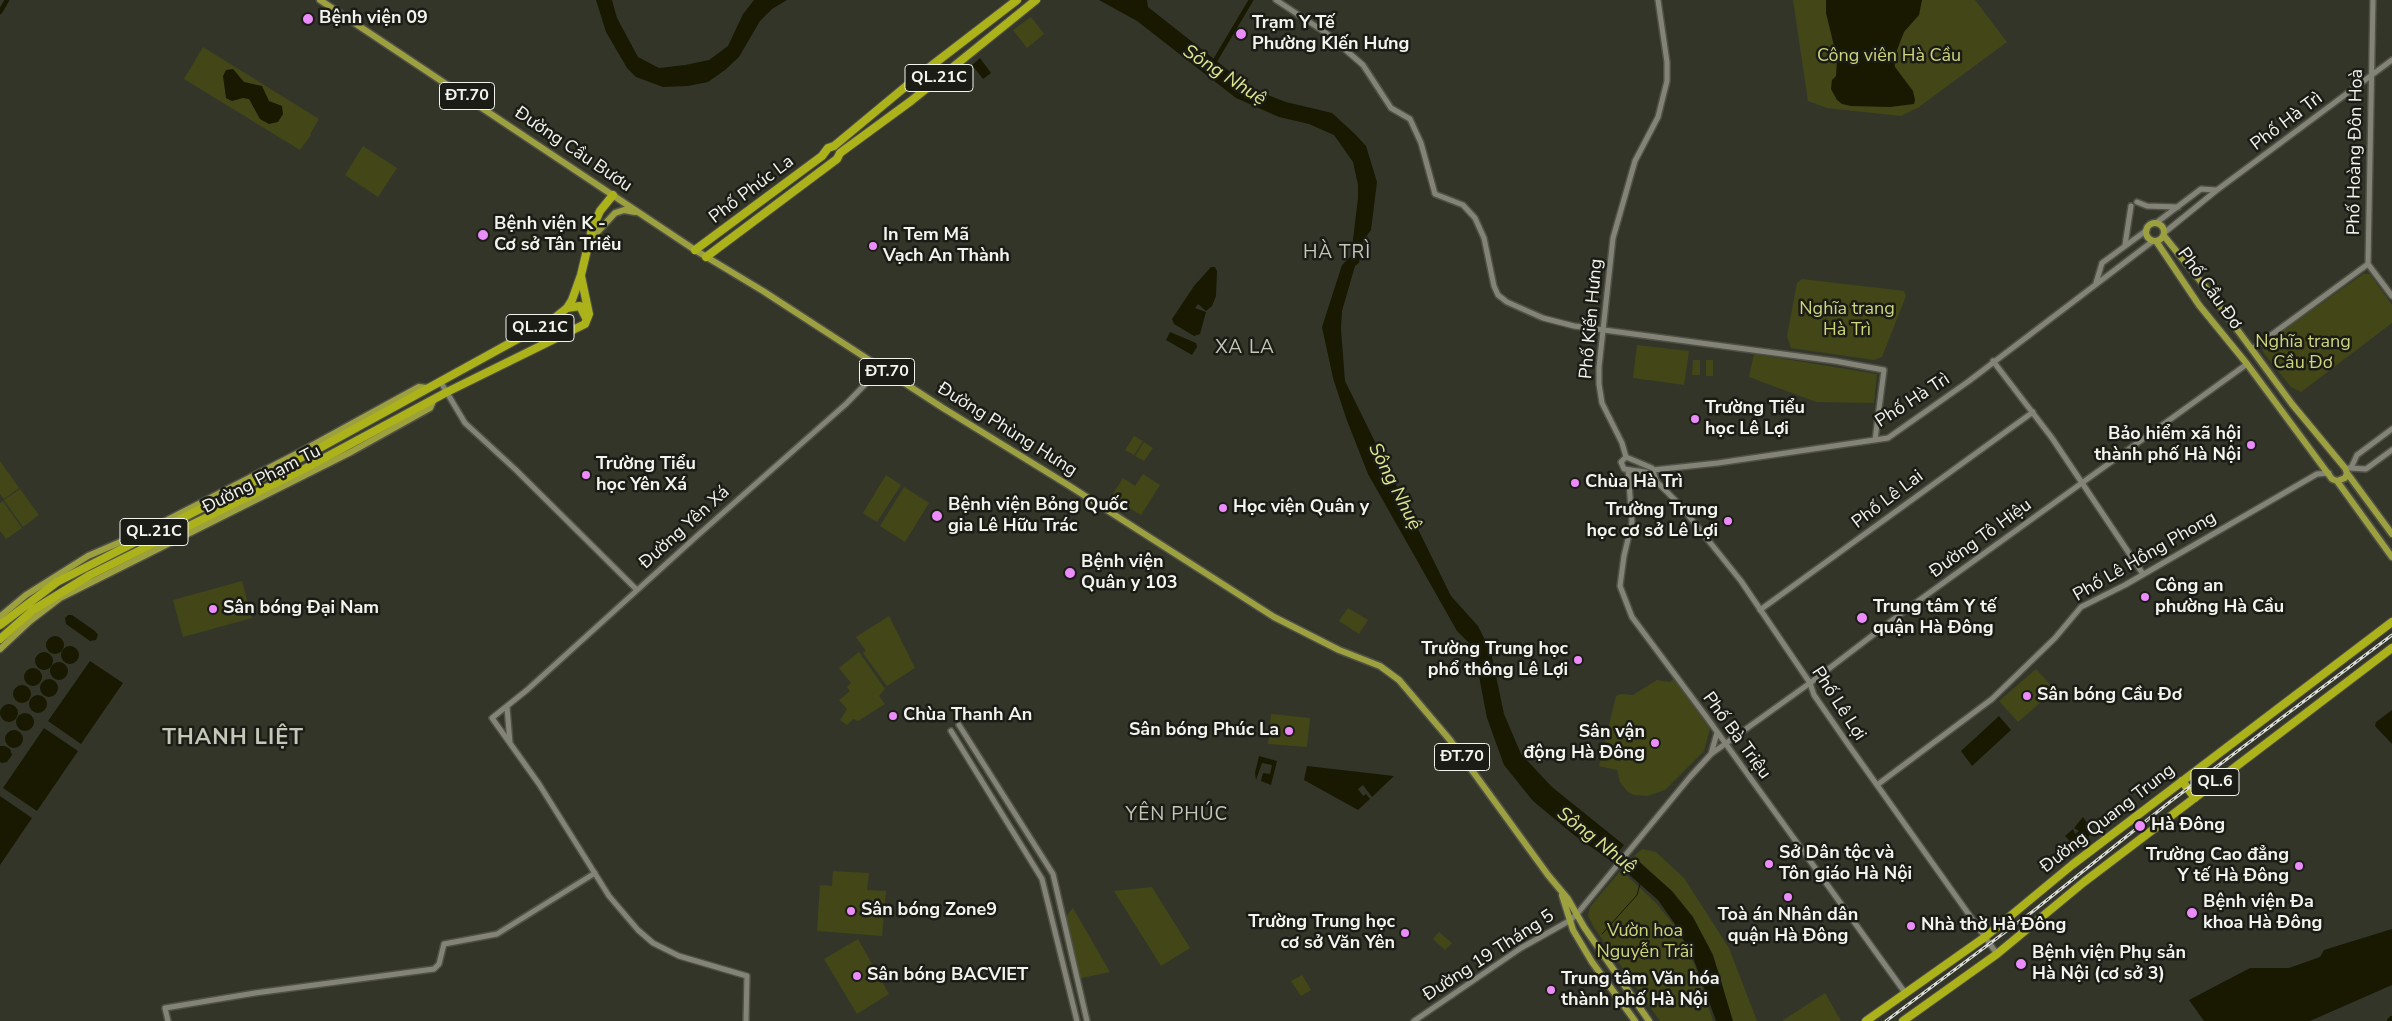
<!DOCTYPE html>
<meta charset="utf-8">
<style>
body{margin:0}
canvas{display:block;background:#333529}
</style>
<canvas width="2392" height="1021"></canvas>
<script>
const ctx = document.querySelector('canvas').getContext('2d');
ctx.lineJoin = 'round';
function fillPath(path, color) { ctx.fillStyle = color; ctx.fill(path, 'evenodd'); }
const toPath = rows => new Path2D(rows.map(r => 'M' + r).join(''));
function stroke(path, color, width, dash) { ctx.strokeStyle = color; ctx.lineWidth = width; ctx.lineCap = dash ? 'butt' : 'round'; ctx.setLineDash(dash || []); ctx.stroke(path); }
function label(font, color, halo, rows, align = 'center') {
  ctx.font = font + ' "Nunito Sans",sans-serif'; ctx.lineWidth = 5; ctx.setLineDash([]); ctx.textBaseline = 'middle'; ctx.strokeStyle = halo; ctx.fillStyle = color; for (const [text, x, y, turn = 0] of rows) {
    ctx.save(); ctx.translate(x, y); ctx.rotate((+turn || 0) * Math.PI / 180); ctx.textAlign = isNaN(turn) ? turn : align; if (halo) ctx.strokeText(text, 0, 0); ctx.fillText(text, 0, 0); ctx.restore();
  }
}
fillPath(toPath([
 [1793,0,1975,0,2007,42,1919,107,1901,116,1827,108,1808,101],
 [1031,17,1044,34,1027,48,1013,30],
 [203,47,319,119,310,134,311,135,300,150,184,79],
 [363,146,397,168,378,197,345,175],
 [2363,274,2370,274,2392,305,2392,323,2301,392,2291,387,2263,352,2263,345],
 [1802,279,1904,291,1906,296,1882,357,1874,360,1791,348,1787,336,1797,283],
 [1637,345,1689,351,1684,385,1633,378],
 [1754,354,1877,374,1874,403,1816,402,1749,377],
 [1693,360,1700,360,1700,375,1692,375],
 [1706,360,1713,360,1713,376,1706,376],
 [1134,436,1143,441,1134,455,1125,450],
 [1144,442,1153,448,1144,461,1135,456],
 [0,461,19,488,4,499,0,494],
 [1143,474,1160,485,1141,515,1111,497,1123,478,1135,486],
 [886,475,901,485,877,522,863,513],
 [904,487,929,503,905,542,880,526],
 [20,489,39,515,23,527,4,500],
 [3,501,22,528,6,539,0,531,0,503],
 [242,581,252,618,183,637,173,600],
 [1348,608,1368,620,1359,634,1339,621],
 [889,616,915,668,887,686,863,653,866,651,856,637],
 [859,652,885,689,879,696,885,704,858,721,853,719,847,725,840,720,847,709,839,700,850,691,847,687,851,683,839,668],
 [2036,669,2055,690,2018,722,1999,701],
 [1674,679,1710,729,1704,751,1665,790,1647,796,1634,795,1628,792,1620,782,1617,770,1599,766,1616,696,1621,694,1633,695,1657,680,1670,682],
 [1271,714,1310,718,1307,747,1268,744],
 [1642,849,1656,852,1684,878,1729,948,1757,1021,1732,1021,1720,976,1708,945,1681,902,1634,856],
 [1621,870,1656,903,1678,930,1695,966,1713,1021,1660,1021,1595,929,1588,916,1590,907],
 [833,871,869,873,867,890,886,891,882,936,817,931,820,885,832,886],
 [1152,887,1190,948,1161,966,1114,891],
 [1073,908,1110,972,1077,979,1063,920],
 [1439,932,1452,943,1445,950,1433,939],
 [858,939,889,994,857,1014,824,959],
 [1302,975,1311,990,1301,996,1291,981],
 [1825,993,1841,1021,1782,1021]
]), '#434617');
fillPath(toPath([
 [596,0,612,0,617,18,638,57,659,68,685,65,709,60,728,46,743,14,754,0,787,0,772,9,760,21,739,57,725,70,708,82,688,86,663,87,636,77,627,68,606,32],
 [1099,0,1147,0,1148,7,1252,89,1286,102,1332,113,1355,134,1366,146,1377,182,1371,230,1363,241,1359,263,1355,266,1342,311,1341,329,1345,381,1451,596,1478,626,1491,652,1504,714,1521,754,1552,787,1624,845,1611,861,1574,835,1533,801,1504,765,1487,718,1477,666,1470,644,1457,631,1368,474,1346,418,1333,378,1322,327,1342,265,1351,256,1358,198,1358,185,1353,162,1334,135,1309,124,1279,117,1236,98,1137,21],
 [1826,0,1922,0,1919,15,1904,32,1894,58,1895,67,1913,91,1915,100,1914,104,1890,107,1851,106,1842,104,1837,100,1831,89,1832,80,1836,76,1837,58,1826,13],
 [980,58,991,73,983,79,972,65],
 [233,69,244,82,262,86,269,101,282,106,283,114,278,122,269,124,260,119,249,99,243,98,232,101,226,98,223,76,226,70],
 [1211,267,1215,267,1217,271,1216,296,1212,306,1206,311,1198,304,1195,308,1206,312,1200,334,1194,336,1174,324,1172,319,1194,286],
 [1170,332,1196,343,1197,347,1192,355,1166,340],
 [68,615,72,615,95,631,98,635,96,640,90,641,66,624,65,618],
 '46 645a9 9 0 1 1 18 0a9 9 0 1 1-18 0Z',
 '61 655a9 9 0 1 1 18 0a9 9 0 1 1-18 0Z',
 '35 661a9 9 0 1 1 18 0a9 9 0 1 1-18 0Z',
 [90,661,123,683,81,744,48,721],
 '50 671a9 9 0 1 1 18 0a9 9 0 1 1-18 0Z',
 '24 677a9 9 0 1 1 18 0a9 9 0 1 1-18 0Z',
 '40 688a9 9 0 1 1 18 0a9 9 0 1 1-18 0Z',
 '13 694a9 9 0 1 1 18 0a9 9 0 1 1-18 0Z',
 '29 704a9 9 0 1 1 18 0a9 9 0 1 1-18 0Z',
 '0 713a9 9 0 1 1 18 0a9 9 0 1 1-18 0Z',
 [2392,710,2392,744,2375,726,2376,722],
 '16 722a9 9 0 1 1 18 0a9 9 0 1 1-18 0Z',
 [1999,716,2011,730,1972,766,1961,751],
 [44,728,78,751,37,811,3,788],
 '5 739a9 9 0 1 1 18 0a9 9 0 1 1-18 0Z',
 [5,746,10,749,12,755,7,762,2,763,0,762,0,746],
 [1259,756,1277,761,1271,785,1261,781,1263,773,1270,774,1272,765,1262,763,1256,780,1255,773],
 [1307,766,1394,776,1372,797,1363,785,1358,789,1363,796,1366,794,1370,799,1358,810,1304,780],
 [0,796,32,818,0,865],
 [2083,817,2092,830,2088,838,2077,848,2065,836,2073,829,2075,834,2079,831,2074,828],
 [1635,858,1672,891,1693,917,1713,955,1733,1021,1716,1021,1694,960,1677,927,1658,900,1625,871],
 [2392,929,2392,985,2310,1021,2204,1021,2189,1000,2250,968,2289,968,2320,957,2324,950]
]), '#181900');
stroke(toPath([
 [1602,934,1637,895,1640,884]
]), '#181900', 1);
stroke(toPath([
 [0,12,7,0],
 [1216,59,1251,0]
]), '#181900', 4.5);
stroke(toPath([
 [1607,850,1636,872],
 [2391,1021,2392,1020]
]), '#181900', 8);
const minor = toPath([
 [1276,0,1326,33,1363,65,1391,108,1410,119,1421,143,1435,194,1463,205,1475,218,1484,238,1494,286,1498,295,1507,302,1543,318,1574,326,1835,361,1884,370,1875,440],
 [2373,0,2368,264,2392,296],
 [2137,202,2147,206,2178,207],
 [2156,223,2201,189,2216,190],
 [2164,233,2217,190,2392,60],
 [2125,245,2131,206],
 [2096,283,2102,263,2147,230],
 [2252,349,2368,264],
 [1993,361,2052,438,2143,574],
 [440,381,465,423,516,470,637,590],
 [1626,457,1652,468,1657,482,1680,505,1741,581,1810,683,1814,695,1850,747,1997,954],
 [1626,457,1622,443,1602,403,1599,384,1599,367,1613,238,1635,161,1658,117,1667,81,1667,62,1658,0],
 [1626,457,1621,462,1624,469,1652,473],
 [2349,468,2366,469,2392,450],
 [2351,468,2357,455,2392,429],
 [1628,470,1632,522,1624,556,1620,586,1632,617,1705,715,1906,994],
 [1653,470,1718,463,1888,438,1969,381,2153,241],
 [1760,610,2033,412],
 [507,707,510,743],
 [959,725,1053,874,1087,1021],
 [951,731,1042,879,1077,1021],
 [1711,754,1717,733],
 [1877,785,1992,699,2055,638,2081,607,2125,585,2317,474,2329,473],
 [168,1021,165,1008,255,993,434,969,439,964,444,944,497,934,595,873],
 [746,1021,747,976,679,956,653,943,638,930,609,896,539,784,492,718,527,690,698,535,846,404,881,368],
 [1414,1021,1521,948,1569,921,1577,914,1690,777,1711,754,1810,683,1907,609,2247,364]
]);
const major = toPath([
 [320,0,695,250,763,291,943,408,1068,485,1274,617,1339,650,1380,666,1399,680,1450,740,1548,875,1568,899,1584,927,1649,1021],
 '2146 232a9 9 0 1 1 18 0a9 9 0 1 1-18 0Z',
 [2164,236,2211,294,2292,404,2345,468,2347,473,2345,478,2337,481],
 [589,241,615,213,624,210,635,212],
 [2156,241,2199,305,2247,364,2332,479,2337,481,2392,557],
 [2347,473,2392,534],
 [0,619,2,615,26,595,88,556,146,531,304,450,419,387,427,388],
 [0,649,30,621,60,598,351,452,430,408,434,399],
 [1562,895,1573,930,1592,962,1635,1021]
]);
const highway = toPath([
 [695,250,822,156,828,148,834,146,922,73,1017,0],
 [706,257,837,159,840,153,911,101,1036,0],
 [567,308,580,306,586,318],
 [0,625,57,582,316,450,552,320,567,308,572,300,581,275,592,229,600,211,613,195],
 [0,639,33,610,90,575,304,469,447,392,585,324,589,314,581,276],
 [2182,781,2195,798],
 [1866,1021,1985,937,2072,865,2392,622],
 [1903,1021,1997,954,2084,882,2392,648]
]);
stroke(minor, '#4f5046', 8);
stroke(major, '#4f5046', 9);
stroke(highway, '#4f5046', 10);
stroke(minor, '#838477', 5);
stroke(major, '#9ca03f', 6);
stroke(highway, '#acb21a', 8);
const rail = toPath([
 [1886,1021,2032,912,2171,801,2392,635]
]);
stroke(rail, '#ddded7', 3);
stroke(rail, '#1b1c16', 1, [4]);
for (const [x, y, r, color] of [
 [308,19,6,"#ec8cfa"],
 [1241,34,6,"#ec8cfa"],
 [483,235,6,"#ec8cfa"],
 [873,246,5,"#ec8cfa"],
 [1695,419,5,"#ec8cfa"],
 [2251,445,5,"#ec8cfa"],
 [586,475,5,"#ec8cfa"],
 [1575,483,5,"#ec8cfa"],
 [1223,508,5,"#ec8cfa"],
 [937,516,6,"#ec8cfa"],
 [1728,521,5,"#ec8cfa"],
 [1070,573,6,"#ec8cfa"],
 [2145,597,5,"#ec8cfa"],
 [213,609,5,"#ec8cfa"],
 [1862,618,6,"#ec8cfa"],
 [1578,660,5,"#ec8cfa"],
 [2027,696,5,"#ec8cfa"],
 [893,716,5,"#ec8cfa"],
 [1289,731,5,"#ec8cfa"],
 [1655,743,5,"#ec8cfa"],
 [2140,826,6,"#ec8cfa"],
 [1769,864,5,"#ec8cfa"],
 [2299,866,5,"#ec8cfa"],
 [1788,897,5,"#ec8cfa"],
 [851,911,5,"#ec8cfa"],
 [2192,913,6,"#ec8cfa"],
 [1911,926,5,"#ec8cfa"],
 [1405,933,5,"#ec8cfa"],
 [2021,964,6,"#ec8cfa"],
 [857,976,5,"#ec8cfa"],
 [1551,990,5,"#ec8cfa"]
]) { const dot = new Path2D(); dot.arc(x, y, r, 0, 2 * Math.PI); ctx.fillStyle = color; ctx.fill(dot); stroke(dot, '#1b1c16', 2); }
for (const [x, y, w] of [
 [939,78,68],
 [467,96,55],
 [540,328,68],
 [887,372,55],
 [154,532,68],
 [1462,757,55],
 [2215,782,48]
]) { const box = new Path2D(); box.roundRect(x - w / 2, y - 13.5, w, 27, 4); ctx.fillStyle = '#1b1c16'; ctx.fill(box); stroke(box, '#f3f4ed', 1); }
label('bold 16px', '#f3f4ed', null, [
 ["QL.21C",939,78],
 ["ĐT.70",467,96],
 ["QL.21C",540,328],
 ["ĐT.70",887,372],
 ["QL.21C",154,532],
 ["ĐT.70",1462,757],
 ["QL.6",2215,782]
]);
label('bold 18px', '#f3f4ed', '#1b1c16', [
 ["Bệnh viện 09",319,19],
 ["Trạm Y Tế",1252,24],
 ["Phường KIến Hưng",1252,45],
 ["Bệnh viện K -",494,225],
 ["Cơ sở Tân Triều",494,246],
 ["In Tem Mã",883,236],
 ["Vạch An Thành",883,257],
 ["Trường Tiểu",1705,409],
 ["học Lê Lợi",1705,430],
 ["Bảo hiểm xã hội",2241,435,"right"],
 ["thành phố Hà Nội",2241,456,"right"],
 ["Trường Tiểu",596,465],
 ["học Yên Xá",596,486],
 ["Chùa Hà Trì",1585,483],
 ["Bệnh viện Bỏng Quốc",948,506],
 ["gia Lê Hữu Trác",948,527],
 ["Học viện Quân y",1233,508],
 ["Trường Trung",1718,511,"right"],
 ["học cơ sở Lê Lợi",1718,532,"right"],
 ["Bệnh viện",1081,563],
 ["Quân y 103",1081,584],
 ["Công an",2155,587],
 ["phường Hà Cầu",2155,608],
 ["Trung tâm Y tế",1873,608],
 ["quận Hà Đông",1873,629],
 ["Sân bóng Đại Nam",223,609],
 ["Trường Trung học",1568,650,"right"],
 ["phổ thông Lê Lợi",1568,671,"right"],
 ["Sân bóng Cầu Đơ",2037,696],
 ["Chùa Thanh An",903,716],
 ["Sân bóng Phúc La",1279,731,"right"],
 ["Sân vận",1645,733,"right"],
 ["động Hà Đông",1645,754,"right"],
 ["Hà Đông",2151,826],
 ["Sở Dân tộc và",1779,854],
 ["Tôn giáo Hà Nội",1779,875],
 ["Trường Cao đẳng",2289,856,"right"],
 ["Y tế Hà Đông",2289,877,"right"],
 ["Bệnh viện Đa",2203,903],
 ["khoa Hà Đông",2203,924],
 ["Sân bóng Zone9",861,911],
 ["Toà án Nhân dân",1788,916,"center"],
 ["quận Hà Đông",1788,937,"center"],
 ["Trường Trung học",1395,923,"right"],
 ["cơ sở Văn Yên",1395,944,"right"],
 ["Nhà thờ Hà Đông",1921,926],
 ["Bệnh viện Phụ sản",2032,954],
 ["Hà Nội (cơ sở 3)",2032,975],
 ["Sân bóng BACVIET",867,976],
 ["Trung tâm Văn hóa",1561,980],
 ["thành phố Hà Nội",1561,1001]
], 'left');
label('18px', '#ced57c', '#1b1c16', [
 ["Công viên Hà Cầu",1889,57],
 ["Nghĩa trang",1847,310],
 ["Hà Trì",1847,331],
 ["Nghĩa trang",2303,343],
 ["Cầu Đơ",2303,364],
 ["Vườn hoa",1645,932],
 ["Nguyễn Trãi",1645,953]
]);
label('18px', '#f3f4ed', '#1b1c16', [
 ["Phố Hà Trì",2287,122,-37],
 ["Đường Cầu Bươu",573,150,34],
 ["Phố Hoàng Đôn Hoà",2356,152,-89],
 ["Phố Phúc La",752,190,-37],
 ["Phố Cầu Đơ",2209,289,54],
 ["Phố Kiến Hưng",1592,319,-85],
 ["Phố Hà Trì",1913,401,-33],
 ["Đường Phùng Hưng",1007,430,32],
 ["Đường Phạm Tu",262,480,-27],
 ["Phố Lê Lai",1888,500,-37],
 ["Đường Yên Xá",685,528,-42],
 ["Đường Tô Hiệu",1981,539,-36],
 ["Phố Lê Hồng Phong",2145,557,-30],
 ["Phố Lê Lợi",1838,704,57],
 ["Phố Bà Triệu",1736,736,54],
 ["Đường Quang Trung",2108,819,-38],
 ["Đường 19 Tháng 5",1489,956,-33]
]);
label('italic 19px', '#dfe68d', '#1b1c16', [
 ["Sông Nhuệ",1224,76,33],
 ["Sông Nhuệ",1394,487,63],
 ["Sông Nhuệ",1596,841,38]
]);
ctx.letterSpacing = '1px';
label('19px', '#c5c7b8', '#1b1c16', [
 ["HÀ TRÌ",1337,253],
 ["XA LA",1245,348],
 ["YÊN PHÚC",1177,815]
]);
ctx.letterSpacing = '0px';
ctx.letterSpacing = '1px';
label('bold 22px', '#c5c7b8', '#1b1c16', [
 ["THANH LIỆT",233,739]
]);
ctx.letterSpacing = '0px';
</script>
